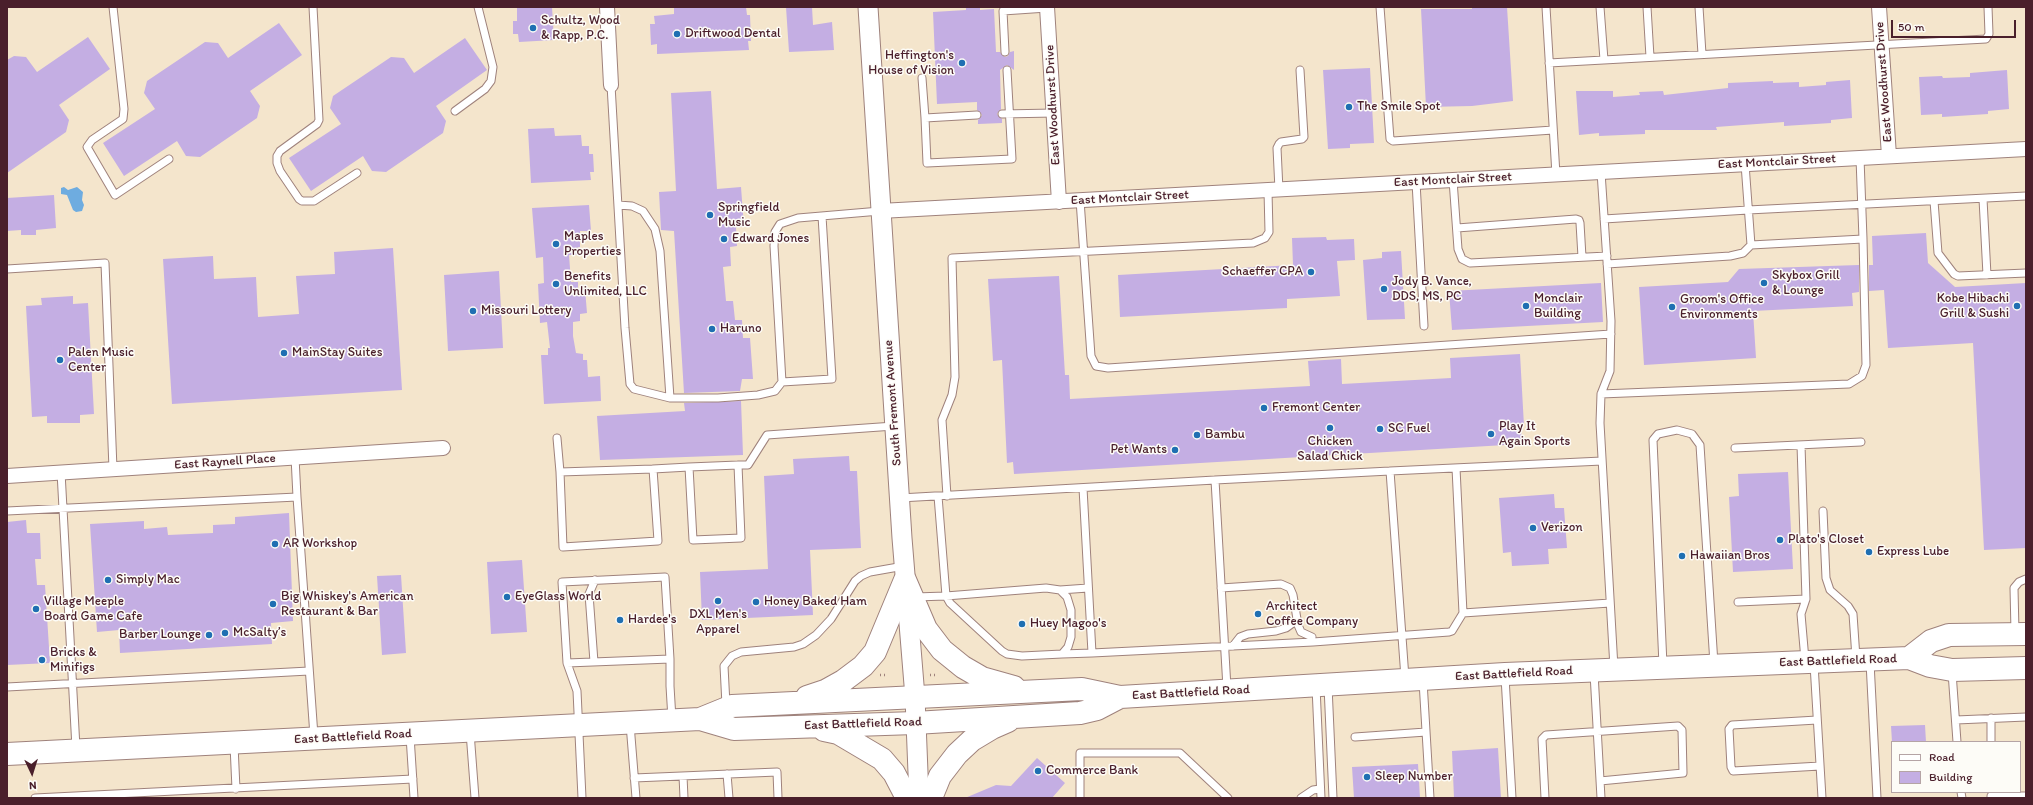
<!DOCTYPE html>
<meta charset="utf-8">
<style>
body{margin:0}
#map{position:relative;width:2033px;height:805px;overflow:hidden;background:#f4e5cc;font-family:Itim,sans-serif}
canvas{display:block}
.frame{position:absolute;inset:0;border:8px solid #4a1f2b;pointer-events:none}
.legend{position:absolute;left:1891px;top:741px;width:130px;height:52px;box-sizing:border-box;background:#fdfcf7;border:1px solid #b5a4a5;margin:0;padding:5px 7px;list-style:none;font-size:12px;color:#4a1f2b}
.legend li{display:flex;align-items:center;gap:8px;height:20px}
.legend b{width:20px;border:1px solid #b5a4a5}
.north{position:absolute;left:12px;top:753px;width:40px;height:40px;-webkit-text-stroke:3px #fdfcf7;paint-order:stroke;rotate:176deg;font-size:11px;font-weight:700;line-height:16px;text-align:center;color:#4a1f2b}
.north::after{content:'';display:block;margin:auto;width:14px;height:18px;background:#4a1f2b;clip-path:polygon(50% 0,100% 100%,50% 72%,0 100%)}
.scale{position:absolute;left:1891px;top:20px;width:125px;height:18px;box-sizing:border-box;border:2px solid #4a1f2b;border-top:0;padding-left:5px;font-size:12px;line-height:14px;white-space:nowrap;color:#4a1f2b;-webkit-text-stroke:3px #fdfcf7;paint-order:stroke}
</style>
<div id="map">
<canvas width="2033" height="805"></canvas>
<div class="frame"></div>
<ul class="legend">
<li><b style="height:5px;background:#fff"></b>Road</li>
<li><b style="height:11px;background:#c4aee3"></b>Building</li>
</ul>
<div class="north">N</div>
<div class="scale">50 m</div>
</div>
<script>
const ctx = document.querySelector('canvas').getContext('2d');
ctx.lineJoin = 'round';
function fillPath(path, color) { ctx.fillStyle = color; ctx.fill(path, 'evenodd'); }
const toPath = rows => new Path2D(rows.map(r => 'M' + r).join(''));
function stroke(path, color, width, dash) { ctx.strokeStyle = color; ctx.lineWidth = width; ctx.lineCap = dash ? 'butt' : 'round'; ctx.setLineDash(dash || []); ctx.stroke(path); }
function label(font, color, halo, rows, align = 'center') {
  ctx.font = font + ' Itim,sans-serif'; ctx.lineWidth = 3; ctx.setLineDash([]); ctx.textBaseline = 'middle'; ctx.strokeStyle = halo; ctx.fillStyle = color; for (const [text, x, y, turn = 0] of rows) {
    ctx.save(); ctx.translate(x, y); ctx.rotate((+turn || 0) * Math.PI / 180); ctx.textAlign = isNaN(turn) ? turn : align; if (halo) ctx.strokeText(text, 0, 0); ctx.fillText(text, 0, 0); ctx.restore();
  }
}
fillPath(toPath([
 [64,187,68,190,77,187,83,192,82,200,84,205,82,211,76,212,73,210,67,195,61,194,61,188]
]), '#6eace0');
fillPath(toPath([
 [517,7,552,7,554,40,519,42,518,34,513,34,513,21,517,21],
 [674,7,746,7,747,15,750,15,751,41,748,41,749,50,657,54,657,44,651,45,650,24,655,24,654,16,674,14],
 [786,7,812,7,813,25,832,22,834,50,789,52],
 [966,7,980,7,980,10,994,9,996,52,1000,52,1005,57,1008,56,1010,52,1014,51,1014,70,1007,65,1000,70,1001,109,997,114,1002,119,1002,123,978,124,978,120,982,115,977,110,977,102,937,104,933,12,966,10],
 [1482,7,1507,7,1513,101,1472,106,1426,107,1421,9,1472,9,1472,8],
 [279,23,302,55,250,91,260,106,257,118,200,157,186,156,177,141,124,176,103,143,155,109,144,93,147,81,205,42,218,43,228,58],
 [88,37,110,69,59,105,69,120,66,132,7,173,7,60,14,56,26,57,37,72],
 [465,38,487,70,436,106,446,121,443,133,386,172,372,171,363,156,311,191,289,158,341,124,330,108,333,96,391,57,404,58,414,73],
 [1370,68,1374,143,1350,144,1350,148,1328,149,1323,70],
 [2007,70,2009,109,1988,111,1988,114,1942,117,1942,114,1921,115,1919,77,1942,76,1943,78,1970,77,1970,73],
 [1850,80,1852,118,1831,120,1831,123,1784,126,1784,122,1716,127,1717,130,1645,130,1645,134,1599,136,1599,133,1579,135,1576,91,1613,91,1613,97,1640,95,1639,92,1663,91,1664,95,1728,88,1728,83,1773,81,1773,83,1799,82,1799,87,1826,85,1826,82],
 [711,91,717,189,741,187,744,227,736,227,737,246,730,247,731,266,723,267,726,301,733,301,735,320,742,320,743,338,750,338,753,379,742,379,740,391,684,393,674,231,661,230,659,192,676,191,671,93],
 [554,128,555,136,581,135,582,146,589,146,589,154,593,154,594,172,590,172,591,180,531,183,528,129],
 [54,195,56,228,36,230,36,235,21,235,21,230,7,231,7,198],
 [589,205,591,231,580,231,580,247,576,248,577,255,569,255,571,282,578,282,578,289,585,289,587,313,580,314,580,321,573,322,573,336,576,353,583,354,583,360,587,360,588,377,600,376,601,401,544,404,541,355,548,355,548,348,550,348,547,322,540,323,538,284,544,283,543,257,536,258,532,208],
 [1926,233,1928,263,1955,287,2026,283,2026,548,1984,550,1973,343,1888,348,1884,290,1869,291,1869,265,1873,265,1872,236],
 [1326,237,1327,240,1354,239,1355,260,1337,261,1340,296,1287,299,1287,308,1120,317,1118,275,1293,265,1292,238],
 [393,248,402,390,172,404,163,259,213,256,214,279,256,277,258,317,299,314,296,276,335,274,334,252],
 [1401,251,1405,319,1367,320,1363,260,1382,258,1382,252],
 [1859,265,1859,292,1852,293,1853,306,1753,311,1756,358,1644,365,1639,287,1728,282,1739,269],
 [499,271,503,348,448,351,444,275],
 [1059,276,1065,375,1069,375,1070,399,1310,386,1308,361,1341,359,1342,384,1451,378,1450,358,1520,354,1524,426,1521,426,1522,444,1014,474,1013,462,1007,463,1002,360,993,361,988,279],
 [1601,283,1603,322,1452,330,1449,291],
 [73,296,73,304,88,303,94,414,80,415,80,423,47,423,47,416,32,417,26,306,42,305,41,298],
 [741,401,743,455,600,460,597,416,685,411,684,403],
 [849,456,850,471,857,471,861,548,810,550,813,615,702,620,700,572,768,569,764,476,794,474,793,459],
 [1788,472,1793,569,1733,572,1729,497,1739,496,1738,474],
 [1554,494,1555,508,1564,508,1567,548,1548,549,1549,564,1512,566,1511,552,1503,553,1499,498],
 [289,513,293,621,271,623,272,644,120,653,119,630,97,632,90,524,144,521,144,529,167,527,168,535,213,533,213,525,235,524,235,517],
 [26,520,27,533,40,533,41,559,35,559,37,585,45,585,50,663,7,665,7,522],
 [522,560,527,632,491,634,487,562],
 [401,575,406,653,382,655,377,576],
 [1925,725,1926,742,1892,742,1891,726],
 [1498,748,1501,798,1454,798,1452,751],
 [1037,758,1065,783,1052,798,965,798,996,785,1011,786],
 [1418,764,1420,798,1354,798,1352,767]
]), '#c4aee3');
const lane = toPath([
 [113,7,124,109,123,119,92,140,87,147,115,195,169,159],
 [313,7,319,120,317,124,280,151,277,156,277,163,280,171,299,199,302,201,314,201,357,173],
 [1380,7,1390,139,1393,141,1553,130],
 [1546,7,1556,175],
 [1600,7,1604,60],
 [1647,7,1650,57],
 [1699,7,1702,54],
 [1005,52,1003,11,1047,8],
 [1549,63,1986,39,1989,34,1988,7],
 [922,78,925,118,977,115],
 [611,85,625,328,630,384,634,389,670,398,718,398,758,395,775,391,782,382,774,246,775,232,780,224,798,218,880,211],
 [455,111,485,89,491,81,493,67,478,7],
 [1002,114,1054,113],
 [925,118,927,163,1012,159,1007,70],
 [1745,164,1751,245],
 [1601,172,1611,321,1610,371,1601,394,1600,423,1614,668],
 [1453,180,1458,249,1462,259,1470,263,1607,256],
 [1416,182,1424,326],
 [1279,190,1277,148,1279,144,1281,142,1302,139,1304,137,1300,70],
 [1983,199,1987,275],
 [1080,200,1091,356,1096,366,1108,368,1611,334],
 [1934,201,1938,253,1954,274,1958,276,2026,273],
 [618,205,632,206,643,211,655,229,660,251,670,398],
 [1604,219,1748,210,2026,196],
 [1457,228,1576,219,1579,220,1580,223,1582,257],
 [1607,264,1730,256,1743,253,1751,245,1863,239,1860,158],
 [7,269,105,263,113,469],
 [782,382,832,379,822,216],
 [1601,394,1849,384,1862,376,1866,365,1863,239],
 [557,438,560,472],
 [1801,445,1806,599,1801,614,1805,660],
 [1735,448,1861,442],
 [738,465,689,467,693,540,741,538,738,465,748,465,767,435,894,426],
 [1456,468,1463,613,1610,603],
 [653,469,560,472,563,547,658,541,653,469,689,467],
 [61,472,76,748],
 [1083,488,1092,653,1313,642,1449,632,1452,631,1463,613],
 [947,496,942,420,952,395,955,377,952,258,1253,243,1265,238,1269,232,1268,191],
 [297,497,314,736],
 [900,498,1215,480],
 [7,511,297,497,295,457],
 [1823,511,1826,578,1830,590,1848,606,1853,614,1856,658],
 [1221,588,1281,584,1290,588,1293,595,1298,625,1301,632,1312,637],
 [1060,590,1088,588],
 [915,597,946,596,1046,588,1060,590,1067,597,1071,610,1071,637,1068,647,1062,654,1022,656,1007,654,1002,651,950,603,946,596,938,496],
 [1738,602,1806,599],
 [2015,632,2014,588,2019,582,2026,579],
 [1233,646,1240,637,1248,634,1276,631,1286,628,1297,620],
 [1062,654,1092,653],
 [594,662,589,594,595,580],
 [1870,662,1877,798],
 [567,663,562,582,665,577,670,659],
 [1814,664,1822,798],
 [1663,665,1653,440,1658,434,1677,430,1692,434,1700,445,1714,664],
 [1952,672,1957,742],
 [1594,673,1601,798],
 [1505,677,1512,798],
 [1405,678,1390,471,1602,461],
 [1423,681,1430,798],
 [1328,686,1333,798],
 [7,687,309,671],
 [1316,687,1321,798],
 [1227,688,1215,480,1390,471],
 [726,705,724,666,732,656,741,652,794,647,803,644,816,635,831,619,855,581,861,576,870,572,904,566],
 [1991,718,1991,742],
 [1817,720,1732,725,1729,729,1731,767,1733,771,1820,766],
 [1956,720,2026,717],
 [630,724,636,798],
 [470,732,475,798],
 [410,736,414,798],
 [1355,737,1426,732],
 [234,745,236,789],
 [727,774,729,798],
 [683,776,684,798],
 [634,778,777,772,778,798],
 [1961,792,1962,798],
 [35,798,413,779],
 [582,798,577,691,567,663,670,659,670,686,672,719],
 [1080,798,1080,753,1180,753,1228,798],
 [1301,798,1313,790,1320,789],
 [1545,798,1542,739,1546,735,1678,726,1682,730,1683,773,1600,781],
 [1991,798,1991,796,2026,796]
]);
const street = toPath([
 [607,7,611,85],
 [1047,7,1059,202],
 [1879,7,1889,156],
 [880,211,2026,149],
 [7,476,443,448]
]);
const secondary = toPath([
 [868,7,902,538,915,697,919,798]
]);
const primary = toPath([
 [905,580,926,629,942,650,963,667,982,678,1014,687],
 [1909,658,1931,641,1949,635,2026,634],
 [807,697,825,691,843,681,863,666,875,652,905,580],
 [700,719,732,706,1082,689,1120,697,1505,674,1909,658,1930,666,1952,670,2026,668],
 [824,730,838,733,882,759,894,773,907,798],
 [7,754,700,719,734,729,915,723,1080,713,1097,709,1120,697],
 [931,798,940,776,957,754,972,740,992,728,1008,721]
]);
stroke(lane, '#9f827c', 9);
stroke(street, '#9f827c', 16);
stroke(secondary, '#9f827c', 21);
stroke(primary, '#9f827c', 24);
stroke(toPath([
 [880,675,885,675],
 [930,675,936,675]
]), '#9f827c', 2.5, [1, 3]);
stroke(lane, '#fff', 7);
stroke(street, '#fff', 14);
stroke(secondary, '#fff', 19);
stroke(primary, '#fff', 22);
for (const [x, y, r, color] of [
 [533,28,4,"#1f6fb2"],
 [677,34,4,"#1f6fb2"],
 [962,63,4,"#1f6fb2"],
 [1349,107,4,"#1f6fb2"],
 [710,215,4,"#1f6fb2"],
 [724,239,4,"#1f6fb2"],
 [556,244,4,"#1f6fb2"],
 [1311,272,4,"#1f6fb2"],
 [1764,283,4,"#1f6fb2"],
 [556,284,4,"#1f6fb2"],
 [1384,289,4,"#1f6fb2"],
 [1526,306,4,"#1f6fb2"],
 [2017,306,4,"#1f6fb2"],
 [1672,307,4,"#1f6fb2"],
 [473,311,4,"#1f6fb2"],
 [712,329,4,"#1f6fb2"],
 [284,353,4,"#1f6fb2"],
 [60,360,4,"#1f6fb2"],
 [1264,408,4,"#1f6fb2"],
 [1330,428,4,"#1f6fb2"],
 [1380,429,4,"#1f6fb2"],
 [1491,434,4,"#1f6fb2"],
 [1197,435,4,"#1f6fb2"],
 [1175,450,4,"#1f6fb2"],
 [1533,528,4,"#1f6fb2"],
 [1780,540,4,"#1f6fb2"],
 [275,544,4,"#1f6fb2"],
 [1869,552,4,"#1f6fb2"],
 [1682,556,4,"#1f6fb2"],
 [108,580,4,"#1f6fb2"],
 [507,597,4,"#1f6fb2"],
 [718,601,4,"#1f6fb2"],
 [756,602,4,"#1f6fb2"],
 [273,604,4,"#1f6fb2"],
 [36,609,4,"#1f6fb2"],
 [1258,614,4,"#1f6fb2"],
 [620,620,4,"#1f6fb2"],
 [1022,624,4,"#1f6fb2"],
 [225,633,4,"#1f6fb2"],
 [209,635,4,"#1f6fb2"],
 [42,660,4,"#1f6fb2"],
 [1038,771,4,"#1f6fb2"],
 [1367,777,4,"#1f6fb2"]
]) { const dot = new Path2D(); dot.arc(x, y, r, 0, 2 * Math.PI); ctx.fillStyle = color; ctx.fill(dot); stroke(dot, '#fdfcf7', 1.5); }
label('13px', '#4a1f2b', '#fdfcf7', [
 ["Schultz, Wood",541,21],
 ["& Rapp, P.C.",541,36],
 ["Driftwood Dental",685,34],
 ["Heffington's",954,56,"right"],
 ["House of Vision",954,71,"right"],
 ["The Smile Spot",1357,107],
 ["Springfield",718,208],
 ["Music",718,223],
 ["Maples",564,237],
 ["Properties",564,252],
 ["Edward Jones",732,239],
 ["Schaeffer CPA",1303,272,"right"],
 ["Skybox Grill",1772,276],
 ["& Lounge",1772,291],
 ["Benefits",564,277],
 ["Unlimited, LLC",564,292],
 ["Jody B. Vance,",1392,282],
 ["DDS, MS, PC",1392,297],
 ["Monclair",1534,299],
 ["Building",1534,314],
 ["Kobe Hibachi",2009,299,"right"],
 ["Grill & Sushi",2009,314,"right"],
 ["Groom's Office",1680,300],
 ["Environments",1680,315],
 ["Missouri Lottery",481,311],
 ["Haruno",720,329],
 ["Palen Music",68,353],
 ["Center",68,368],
 ["MainStay Suites",292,353],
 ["Fremont Center",1272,408],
 ["Play It",1499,427],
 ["Again Sports",1499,442],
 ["SC Fuel",1388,429],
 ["Bambu",1205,435],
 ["Chicken",1330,442,"center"],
 ["Salad Chick",1330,457,"center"],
 ["Pet Wants",1167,450,"right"],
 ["Verizon",1541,528],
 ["Plato's Closet",1788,540],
 ["AR Workshop",283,544],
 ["Express Lube",1877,552],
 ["Hawaiian Bros",1690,556],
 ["Simply Mac",116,580],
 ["Big Whiskey's American",281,597],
 ["Restaurant & Bar",281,612],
 ["EyeGlass World",515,597],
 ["Village Meeple",44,602],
 ["Board Game Cafe",44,617],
 ["Honey Baked Ham",764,602],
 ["Architect",1266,607],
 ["Coffee Company",1266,622],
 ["DXL Men's",718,615,"center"],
 ["Apparel",718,630,"center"],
 ["Hardee's",628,620],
 ["Huey Magoo's",1030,624],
 ["McSalty’s",233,633],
 ["Barber Lounge",201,635,"right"],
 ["Bricks &",50,653],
 ["Minifigs",50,668],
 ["Commerce Bank",1046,771],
 ["Sleep Number",1375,777]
], 'left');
label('13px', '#4a1f2b', '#fdfcf7', [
 ["East Woodhurst Drive",1884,82,-94],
 ["East Woodhurst Drive",1053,105,-93],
 ["East Montclair Street",1777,162,-3],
 ["East Montclair Street",1453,180,-3],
 ["East Montclair Street",1130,198,-3],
 ["South Fremont Avenue",893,403,-94],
 ["East Raynell Place",225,462,-4],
 ["East Battlefield Road",1838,661,-2],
 ["East Battlefield Road",1514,674,-3],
 ["East Battlefield Road",1191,693,-3],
 ["East Battlefield Road",863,724,-2],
 ["East Battlefield Road",353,737,-3]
]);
</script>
